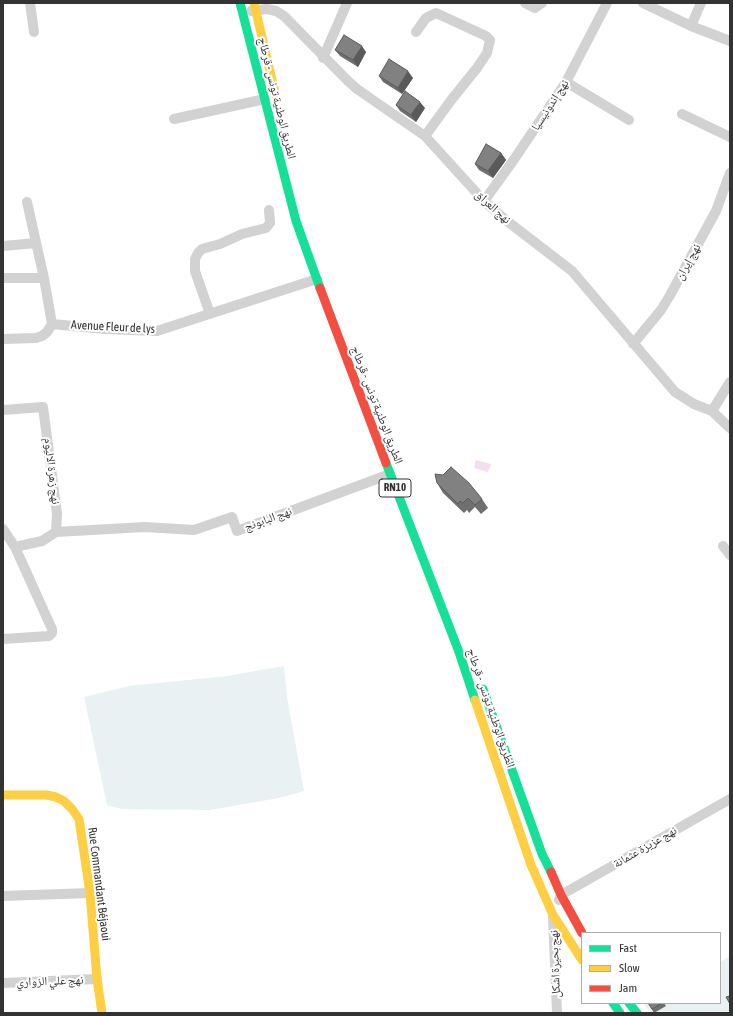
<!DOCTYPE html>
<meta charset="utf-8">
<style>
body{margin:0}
#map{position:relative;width:733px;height:1016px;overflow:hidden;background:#fff;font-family:"Asap Condensed",sans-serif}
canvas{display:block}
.frame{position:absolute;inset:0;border:4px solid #333;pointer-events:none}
.legend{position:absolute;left:581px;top:932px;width:140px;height:72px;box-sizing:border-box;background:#fff;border:1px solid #adadad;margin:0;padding:5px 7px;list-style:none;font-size:12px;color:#333}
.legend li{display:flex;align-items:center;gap:8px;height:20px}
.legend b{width:20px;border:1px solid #adadad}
</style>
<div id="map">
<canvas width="733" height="1016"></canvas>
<div class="frame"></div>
<ul class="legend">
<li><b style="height:5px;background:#16e098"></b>Fast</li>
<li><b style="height:5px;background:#ffcf43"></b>Slow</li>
<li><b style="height:5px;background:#f24e42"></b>Jam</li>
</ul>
</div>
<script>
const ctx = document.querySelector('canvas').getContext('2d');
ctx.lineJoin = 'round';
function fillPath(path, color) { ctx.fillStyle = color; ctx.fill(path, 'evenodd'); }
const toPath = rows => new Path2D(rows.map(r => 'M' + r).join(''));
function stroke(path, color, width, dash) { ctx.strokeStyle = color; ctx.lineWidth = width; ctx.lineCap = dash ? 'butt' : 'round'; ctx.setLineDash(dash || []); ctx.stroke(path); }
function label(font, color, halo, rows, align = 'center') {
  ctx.font = font + ' "Asap Condensed","Noto Naskh Arabic",sans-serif'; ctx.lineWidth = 4; ctx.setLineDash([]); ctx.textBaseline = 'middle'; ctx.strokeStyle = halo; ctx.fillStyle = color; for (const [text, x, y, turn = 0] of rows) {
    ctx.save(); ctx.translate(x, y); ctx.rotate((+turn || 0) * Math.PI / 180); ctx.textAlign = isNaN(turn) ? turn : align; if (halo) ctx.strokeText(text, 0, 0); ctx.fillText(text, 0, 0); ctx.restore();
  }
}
fillPath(toPath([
 [284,666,287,697,304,791,279,798,210,810,121,809,107,805,84,697,129,686,227,676],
 [730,956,730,1013,651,1013,644,1005,647,1003,720,1003,720,962]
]), '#eaf1f2');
fillPath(toPath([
 [476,460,491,464,488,472,474,468]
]), '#f3ddf2');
stroke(toPath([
 [30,3,34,32],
 [525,3,535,8,542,3],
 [643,3,691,26,730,41],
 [251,11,267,9,276,11,284,16,348,81,357,89,425,136,484,201,507,221,572,271,675,392,694,404,712,411,730,428],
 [691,26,701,3],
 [416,32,426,18,436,13,486,36,490,40,487,53,477,68,452,99,425,136],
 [323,58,347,3],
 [566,82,629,120],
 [682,114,730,137],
 [174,119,265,99],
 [484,201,513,161,566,82,607,3],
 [27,202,44,278,52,324],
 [3,246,36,243],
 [3,278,44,278],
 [210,314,195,271,195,259,198,253,202,249,220,244,242,234,266,228,270,223,269,210],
 [3,339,36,338,42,336,47,332,52,324,105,329,157,331,317,279],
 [633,344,661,310,669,297,716,211,730,173],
 [3,410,43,407,57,514,56,532,42,541,15,547],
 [712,411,730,382],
 [3,529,15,547,52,629,52,633,49,636,3,639],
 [56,532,145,527,194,530,232,517,237,531,390,474],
 [723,546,730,555],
 [3,896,90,893],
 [559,900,561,895,730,799],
 [553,917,557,1013],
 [3,983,97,979]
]), '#d2d2d2', 10);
stroke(toPath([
 [240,3,296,221,320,288],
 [386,463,459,652,475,700],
 [483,689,542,854,551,872],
 [613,1003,620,1013],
 [629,1003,637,1013]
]), '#16e098', 9);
stroke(toPath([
 [254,3,276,97],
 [475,700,531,865,553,915,582,960],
 [3,795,47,795,56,797,64,801,72,809,79,819,90,893,97,979,102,1013]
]), '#ffcf43', 9);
stroke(toPath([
 [320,288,386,463],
 [551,872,561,895,582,933]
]), '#f24e42', 9);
fillPath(toPath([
 [335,50,366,52,358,67,340,56],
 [379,76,413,78,402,94,383,82],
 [396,105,425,108,416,122,400,111],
 [501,153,506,160,493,178,479,170,475,164],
 [437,483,482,499,488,508,481,514,475,507,469,513,467,510,464,513,443,493],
 [648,1003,664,1003,666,1006,654,1013]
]), '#6f6f6f');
fillPath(toPath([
 [362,46,366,52,358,67,353,60],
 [408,71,413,78,402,94,398,88],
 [420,102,425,108,416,122,411,115],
 [501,153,506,160,493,178,488,171]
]), '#5a5a5a');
const building = toPath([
 [344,35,362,46,353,60,335,50,344,35],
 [389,59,408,71,398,88,379,76,389,59],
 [405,91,420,102,411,115,396,105,405,91],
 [486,144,501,153,488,171,475,164,486,144],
 [451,467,469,483,482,499,475,505,468,498,463,503,460,501,458,504,437,483,435,474,443,475,451,467],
 [730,996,730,1004,726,997,730,996],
 [648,1003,662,1003,652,1009,648,1003]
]);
fillPath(building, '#818181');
stroke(building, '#5a5a5a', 1);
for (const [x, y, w] of [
 [395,488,32]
]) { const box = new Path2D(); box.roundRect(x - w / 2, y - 9, w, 18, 3); ctx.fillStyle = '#fff'; ctx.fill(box); stroke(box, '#333', 1); }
label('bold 11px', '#333', null, [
 ["RN10",395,488]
]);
label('12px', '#333', '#fff', [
 ["الطريق الوطنية تونس - قرطاج",277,98,76],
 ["نهج إندونيسيا",550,105,-57],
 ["نهج العراق",493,207,42],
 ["نهج إيران",688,262,-61],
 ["Avenue Fleur de lys",113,327,3],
 ["الطريق الوطنية تونس - قرطاج",377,405,69],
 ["نهج زهرة الاليوم",52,471,83],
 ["نهج البابونج",268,519,-20],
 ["الطريق الوطنية تونس - قرطاج",491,708,71],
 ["نهج عزيزة عثمانة",645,847,-30],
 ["Rue Commandant Béjaoui",99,884,83],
 ["نهج بحيرة اشكل",555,964,-92],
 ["نهج علي الزواري",50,981,-2]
]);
</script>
